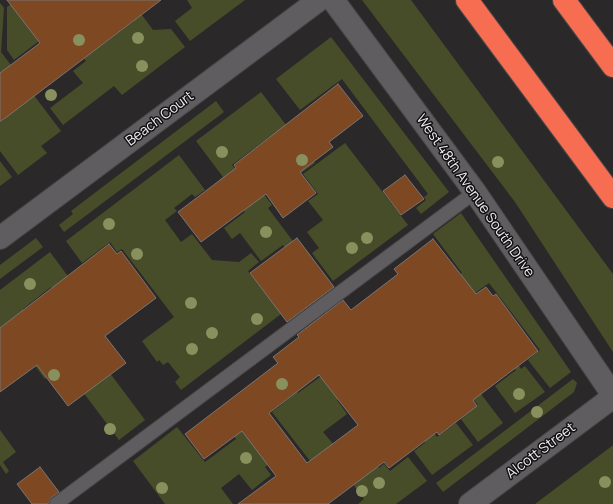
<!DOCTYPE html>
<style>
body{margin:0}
canvas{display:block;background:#2b282a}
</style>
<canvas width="613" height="504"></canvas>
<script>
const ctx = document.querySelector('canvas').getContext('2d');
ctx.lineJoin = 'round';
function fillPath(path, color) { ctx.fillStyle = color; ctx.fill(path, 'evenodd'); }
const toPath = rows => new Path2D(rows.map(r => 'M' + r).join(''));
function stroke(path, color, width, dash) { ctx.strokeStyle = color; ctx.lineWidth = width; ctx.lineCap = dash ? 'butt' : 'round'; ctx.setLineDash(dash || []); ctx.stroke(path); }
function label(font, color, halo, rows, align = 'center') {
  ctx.font = font + ' Manrope,sans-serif'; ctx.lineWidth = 3; ctx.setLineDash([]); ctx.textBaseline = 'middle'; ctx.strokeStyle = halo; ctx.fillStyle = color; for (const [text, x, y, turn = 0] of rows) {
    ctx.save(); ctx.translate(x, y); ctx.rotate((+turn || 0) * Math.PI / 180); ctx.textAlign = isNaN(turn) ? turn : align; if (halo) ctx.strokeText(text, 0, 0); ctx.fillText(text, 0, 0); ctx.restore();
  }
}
fillPath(toPath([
 [17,0,68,0,102,45,134,21,118,0,131,0,153,30,171,29,185,47,122,95,114,86,63,125,50,108,83,83,73,71,86,61,59,26,14,60,7,50,7,7],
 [187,0,245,0,190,41,175,21,192,8],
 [362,0,411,0,613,274,613,352,515,202],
 [0,3,4,8,1,52,61,131,41,146,47,153,18,175,0,151,0,123,5,119,0,112],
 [331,37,449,192,421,214,416,208,426,200,424,197,428,194,342,79,300,110,276,79],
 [261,92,315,163,301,173,272,135,232,165,247,184,253,180,272,205,268,208,298,248,290,254,283,245,261,261,240,233,232,239,224,228,245,212,220,179,223,177,196,141],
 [216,101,224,112,64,232,59,225,73,214,71,211],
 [345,143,408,225,333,281,312,253,319,248,307,232,323,220,308,201,318,194,303,174],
 [179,155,205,190,195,197,192,194,174,208,177,211,165,220,181,242,192,234,212,260,239,262,251,253,259,262,248,271,281,314,181,390,175,382,180,377,168,362,163,365,159,360,157,362,142,341,174,317,122,249,117,252,110,242,82,263,66,241],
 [0,161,12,177,0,186],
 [461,213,571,372,550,388,528,360,540,350,489,283,471,296,441,289,462,273,433,234],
 [36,238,43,247,0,279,0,265],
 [50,252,90,306,56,294,51,287,23,309,65,365,45,379,9,331,0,328,0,290],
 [92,349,145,420,119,440,65,368],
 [456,361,503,423,478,442,461,419,478,405,449,367],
 [516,361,521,369,525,366,545,392,515,413,495,386,516,370,512,364],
 [277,365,298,393,327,372,344,394,337,400,347,414,323,432,335,446,322,457,319,454,310,461,272,412,291,397,270,370],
 [573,379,577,383,574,392,443,492,436,483],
 [270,414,294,445,265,467,271,475,252,490,239,474,221,488,233,504,165,504,133,461,177,427,205,462,236,439,233,435],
 [420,414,437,437,456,423,473,445,432,475,414,451,425,443,409,422],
 [0,430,16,452,3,462,9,471,6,474,0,465],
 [613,445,613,504,535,504,612,446],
 [408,457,427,481,396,504,358,504,364,499,340,467,376,465,379,468,384,464,390,471]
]), '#474d28');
const building = toPath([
 [7,0,161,0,0,122,0,73,40,43,7,0],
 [338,84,363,116,329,142,333,147,300,172,316,193,283,218,266,194,201,242,178,212,236,168,234,165,338,84],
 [405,175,424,199,401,215,383,191,405,175],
 [297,238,334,287,287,322,250,273,297,238],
 [433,239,476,294,486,287,493,296,496,294,538,351,473,400,477,406,439,435,437,432,389,468,384,462,328,504,238,504,276,476,242,431,204,459,185,434,278,363,273,357,299,337,297,335,343,300,351,310,398,274,394,269,433,239],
 [319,375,358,425,307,463,269,413,319,375],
 [109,244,117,254,121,251,156,298,105,336,126,363,68,406,37,365,0,392,0,328,109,244],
 [40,467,59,492,51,498,48,504,32,504,17,484,40,467]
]);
fillPath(building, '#7e4922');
stroke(building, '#797573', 1);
const lane = toPath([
 [56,504,475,192]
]);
const street = toPath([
 [333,0,475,192,613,395],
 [0,238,319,0],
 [470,504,613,397]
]);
const highway = toPath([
 [467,0,613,197],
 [564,0,613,66]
]);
stroke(lane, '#484748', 15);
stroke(street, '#484748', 24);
stroke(highway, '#484748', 24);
stroke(lane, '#605d60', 13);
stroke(street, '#605d60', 22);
stroke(highway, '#f66d52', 22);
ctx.fillStyle = '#88905d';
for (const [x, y] of [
 [138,38],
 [79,40],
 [142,66],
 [51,95],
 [222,152],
 [302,160],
 [498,162],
 [109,224],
 [266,232],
 [367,238],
 [352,248],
 [137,254],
 [30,284],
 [191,303],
 [257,319],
 [212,333],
 [192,349],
 [54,375],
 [282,384],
 [519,394],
 [537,412],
 [110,429],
 [246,458],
 [605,482],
 [379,483],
 [162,488],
 [362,491]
]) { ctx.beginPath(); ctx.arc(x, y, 6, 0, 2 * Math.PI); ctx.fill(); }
label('14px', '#f1f0f1', '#121112', [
 ["Beach Court",160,119,-37],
 ["West 48th Avenue South Drive",475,196,55],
 ["Alcott Street",541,451,-37]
]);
</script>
